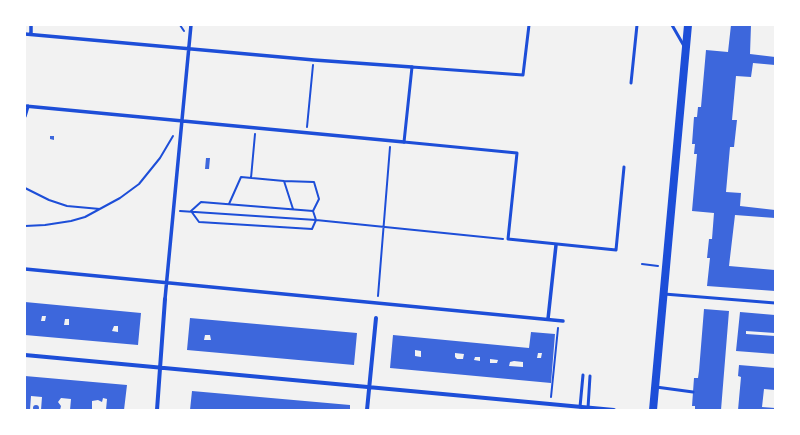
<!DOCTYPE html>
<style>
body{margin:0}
#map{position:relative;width:800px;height:435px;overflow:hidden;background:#f2f2f2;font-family:Montserrat,sans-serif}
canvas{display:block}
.frame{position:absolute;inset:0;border:26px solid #fff;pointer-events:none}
</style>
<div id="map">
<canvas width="800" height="435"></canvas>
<div class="frame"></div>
</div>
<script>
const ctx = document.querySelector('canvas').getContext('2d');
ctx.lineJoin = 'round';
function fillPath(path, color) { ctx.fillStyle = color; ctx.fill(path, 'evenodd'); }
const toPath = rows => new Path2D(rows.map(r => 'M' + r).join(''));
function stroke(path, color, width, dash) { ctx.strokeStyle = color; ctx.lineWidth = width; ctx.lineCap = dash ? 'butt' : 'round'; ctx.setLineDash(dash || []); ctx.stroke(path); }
fillPath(toPath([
 [731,25,751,25,750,54,775,57,775,65,753,63,751,77,736,76,732,120,737,120,734,147,730,147,726,192,741,193,740,206,775,210,775,218,735,215,729,266,775,270,775,291,707,286,710,258,707,258,709,239,712,239,714,213,692,211,697,154,694,154,695,144,692,144,694,117,697,117,698,107,701,107,706,50,728,52],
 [50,136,54,136,54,140,50,139],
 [206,158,210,158,209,169,205,169],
 [25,302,141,313,138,345,25,335],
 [42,316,46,316,45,321,41,321],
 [65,319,69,319,69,325,64,325],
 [114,326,118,326,118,332,112,331],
 [704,309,729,311,721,410,695,410,695,406,692,406,694,378,698,378,699,371],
 [740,312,775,315,775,333,746,331,746,334,775,336,775,354,736,351],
 [190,318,357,333,354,365,187,350],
 [205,335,210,335,211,340,204,340],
 [531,332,555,334,551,383,390,368,393,335,529,348],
 [415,350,421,351,421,357,415,356],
 [455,353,464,354,463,359,457,359,455,357],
 [538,353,542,353,541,358,537,358],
 [475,357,480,357,480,361,474,360],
 [490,359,498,360,497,363,490,363],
 [514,361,523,362,523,367,509,366,510,362],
 [739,365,775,368,775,390,764,389,762,407,775,408,775,410,738,410,741,377,738,376],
 [25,376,127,385,124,410,106,410,107,399,103,398,102,402,98,400,92,401,92,410,70,410,71,399,61,398,58,402,61,406,60,410,41,410,42,397,31,396,30,410,25,410],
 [192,391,350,405,350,410,190,410],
 '33 408a3 3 0 1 1 6 0a3 3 0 1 1-6 0Z'
]), '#3d67dc');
stroke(toPath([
 [180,25,184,31],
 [307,127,313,65],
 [251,178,255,134],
 [284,181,314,182,319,199,313,211,316,220,312,229,199,222,191,211,201,202,313,211],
 [25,188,49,200,67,206,100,209],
 [229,204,241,177,284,181,293,209],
 [180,211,316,220,503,239],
 [25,226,45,225,71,221,85,217,120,198,139,184,160,158,173,136],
 [642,264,658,266],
 [378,296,390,147],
 [551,397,558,328]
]), '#1d4ed8', 2);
stroke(toPath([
 [529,25,523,75,412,67,404,142,517,153,508,239,616,250,624,167],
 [672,25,684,46],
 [631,83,637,25],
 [664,294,775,303],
 [656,387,693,392],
 [580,407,583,375],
 [588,408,590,376]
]), '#1d4ed8', 3);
stroke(toPath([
 [31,25,31,34],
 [25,34,314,60,412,67],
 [25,106,404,142],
 [25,116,28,106],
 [25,269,563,321],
 [165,299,191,25],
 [548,319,556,245]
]), '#1d4ed8', 3.5);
stroke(toPath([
 [25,355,614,410],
 [157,410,165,299],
 [367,410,376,318]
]), '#1d4ed8', 4);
stroke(toPath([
 [653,410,688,25]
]), '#1d4ed8', 8);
</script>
